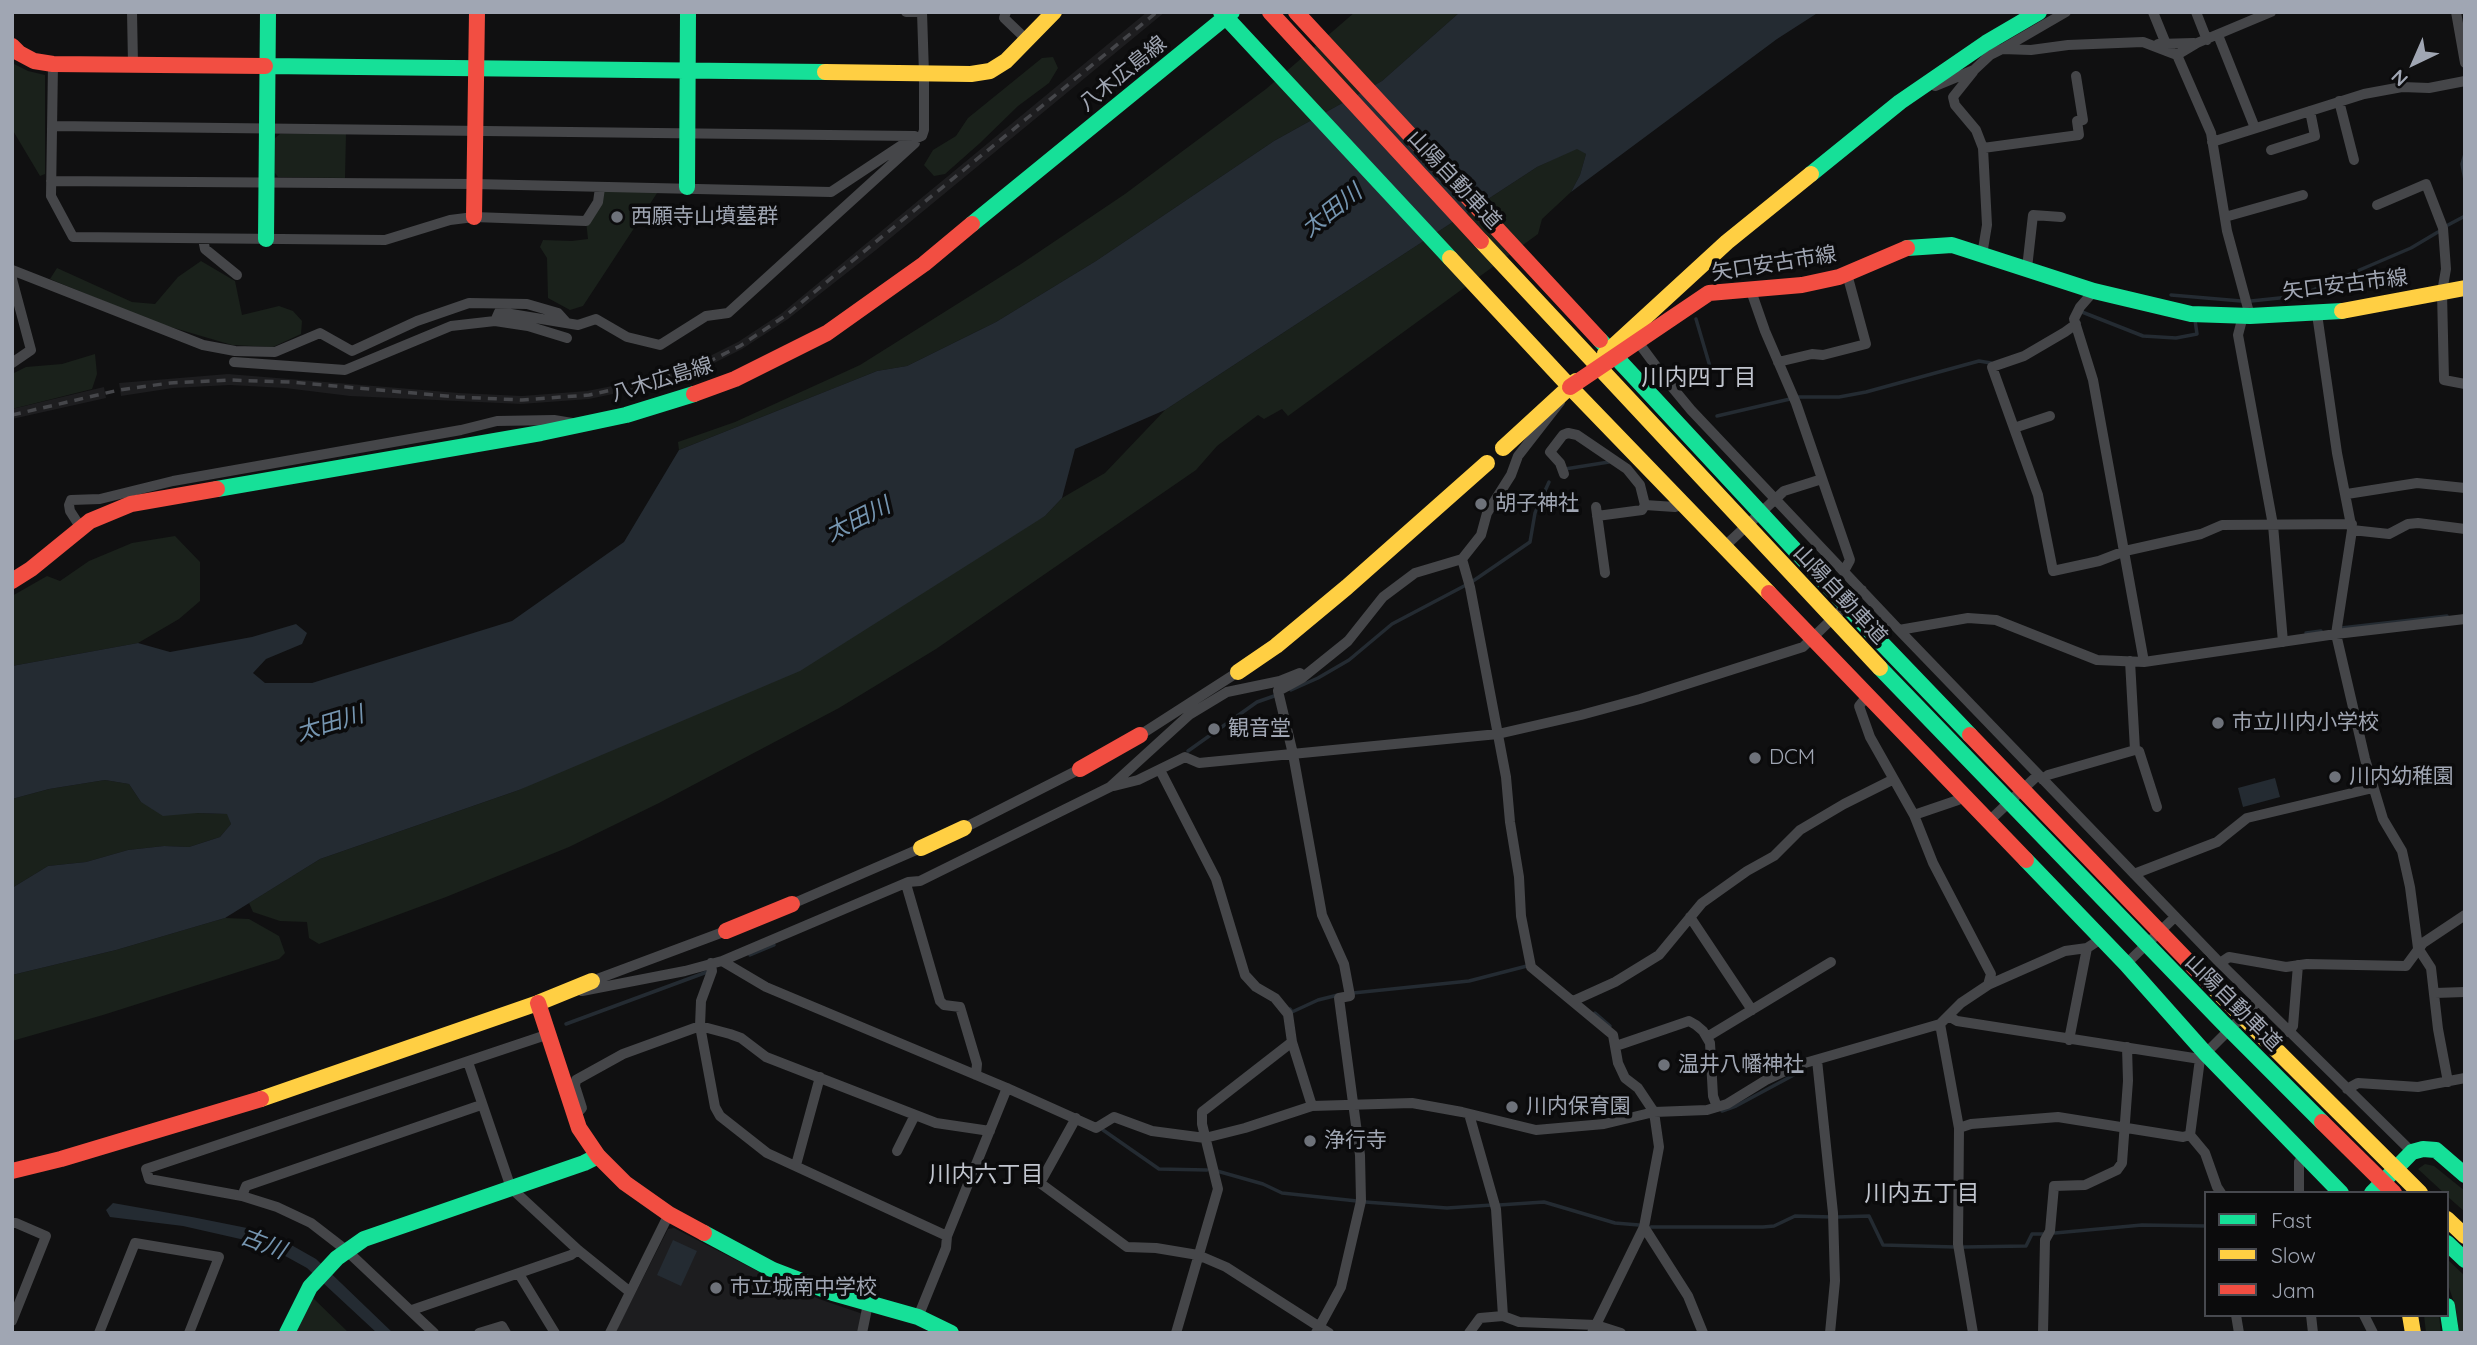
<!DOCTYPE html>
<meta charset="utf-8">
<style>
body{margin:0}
#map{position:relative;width:2477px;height:1345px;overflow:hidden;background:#101011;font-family:Quicksand,sans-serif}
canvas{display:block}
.frame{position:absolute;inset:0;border:14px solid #a0a6b3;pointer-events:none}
.legend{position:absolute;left:2204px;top:1191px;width:245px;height:126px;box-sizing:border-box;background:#0b0b0c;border:2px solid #47494f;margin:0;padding:9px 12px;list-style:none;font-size:21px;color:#a0a6b3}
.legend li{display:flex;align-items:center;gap:14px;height:35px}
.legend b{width:35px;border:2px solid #47494f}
.north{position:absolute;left:2379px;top:28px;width:70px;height:70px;-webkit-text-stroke:5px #0b0b0c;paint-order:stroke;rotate:224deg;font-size:19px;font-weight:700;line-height:28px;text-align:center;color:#a0a6b3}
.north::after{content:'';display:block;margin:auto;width:24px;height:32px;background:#a0a6b3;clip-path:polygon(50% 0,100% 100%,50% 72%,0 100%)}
</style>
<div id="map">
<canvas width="2477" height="1345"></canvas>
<div class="frame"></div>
<ul class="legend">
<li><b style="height:9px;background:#16e098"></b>Fast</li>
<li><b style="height:9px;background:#ffcf43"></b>Slow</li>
<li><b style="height:9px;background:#f24e42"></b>Jam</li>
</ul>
<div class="north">N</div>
</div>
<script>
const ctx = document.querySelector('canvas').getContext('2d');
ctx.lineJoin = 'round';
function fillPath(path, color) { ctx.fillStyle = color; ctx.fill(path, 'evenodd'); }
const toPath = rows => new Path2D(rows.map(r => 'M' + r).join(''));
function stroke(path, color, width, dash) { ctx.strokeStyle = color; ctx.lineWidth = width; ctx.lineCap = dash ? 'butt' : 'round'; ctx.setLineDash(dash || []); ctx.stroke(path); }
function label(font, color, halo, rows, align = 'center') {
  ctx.font = font + ' Quicksand,"Noto Sans JP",sans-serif'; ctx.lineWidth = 7; ctx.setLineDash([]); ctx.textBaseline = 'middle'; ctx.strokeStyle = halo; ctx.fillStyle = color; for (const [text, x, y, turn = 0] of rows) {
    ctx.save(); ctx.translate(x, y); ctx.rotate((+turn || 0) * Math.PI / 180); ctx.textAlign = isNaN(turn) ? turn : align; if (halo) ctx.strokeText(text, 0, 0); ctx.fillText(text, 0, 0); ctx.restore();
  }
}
fillPath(toPath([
 [1147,12,1165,12,876,250,788,319,742,349,708,366,646,387,589,399,521,404,350,396,285,388,230,385,173,388,121,396,119,383,228,374,459,393,522,396,587,391,643,380,704,359,738,342,782,313],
 [104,387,106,398,12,419,12,409],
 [674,1228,769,1277,819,1299,863,1314,859,1333,615,1333,668,1229]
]), '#1d1d1f');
fillPath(toPath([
 [1355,12,1460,12,1382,81,1274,141,1096,261,996,322,907,366,877,371,679,450,678,442,735,422,860,365,1021,264,1125,194,1266,89],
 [1053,57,1058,68,1049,83,1018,106,980,143,945,174,934,176,924,165,933,150,956,136,968,118,1042,58],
 [12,63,28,71,45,75,45,174,40,176,12,129],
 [280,134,346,134,345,178,278,177,275,173,275,138],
 [1577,148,1586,154,1580,175,1571,192,1542,219,1538,234,1288,416,1282,409,1264,419,1258,415,1217,446,1196,470,936,649,839,708,659,803,569,847,446,897,319,944,309,938,307,922,280,921,253,912,249,903,320,859,519,790,1045,516,1062,498,1105,473,1165,410,1537,167],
 [661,187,583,306,570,310,548,298,547,258,540,247,543,240,572,241,588,239,586,221,600,188],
 [201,261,235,281,242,315,279,306,293,311,302,321,301,334,273,347,232,345,157,323,50,279,57,268,132,302,155,304,178,277],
 [95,354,97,374,92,389,12,409,12,374,26,367,62,364],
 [175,536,200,562,200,601,179,619,138,643,12,666,12,596,47,576,60,581,89,561,132,543],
 [105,780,129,784,141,802,197,813,228,814,231,824,220,837,189,847,164,846,128,850,86,862,48,866,12,888,12,799,49,789],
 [225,918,249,919,279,936,285,953,279,959,103,1015,12,1041,12,975,116,950],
 [2425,1164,2434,1166,2465,1191,2465,1212,2447,1196,2447,1193,2444,1193,2418,1169],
 [2447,1259,2465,1276,2465,1333,2459,1333,2456,1309,2447,1281],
 [313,1298,349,1333,295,1333],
 [2424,1315,2439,1315,2441,1333,2426,1333]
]), '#1a211b');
fillPath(toPath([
 [1460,12,1819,12,1777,39,1571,192,1580,175,1586,154,1577,149,1537,167,1165,410,1075,449,1062,498,1045,516,800,671,519,790,320,859,225,918,116,950,12,975,12,888,48,866,86,862,128,850,164,846,189,847,220,837,231,824,227,814,197,813,163,816,141,802,129,784,105,780,49,789,12,799,12,666,138,643,170,652,252,637,296,624,307,633,302,644,266,659,253,673,265,683,312,683,512,621,624,542,679,450,877,371,907,366,996,322,1096,261,1274,141,1382,81],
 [2275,778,2280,797,2243,807,2238,788],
 [113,1203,192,1217,247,1228,279,1238,316,1259,393,1333,377,1333,307,1268,287,1257,258,1243,183,1226,110,1217,106,1210],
 [673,1240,697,1251,681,1286,657,1275]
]), '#242b32');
stroke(toPath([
 [2465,154,2462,164,2465,180],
 [2448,225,2465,216],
 [2171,295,2241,301],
 [2301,295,2411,248,2438,232],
 [2251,301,2289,297],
 [2082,312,2143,336,2176,338,2197,334,2195,320],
 [1682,382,1711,370,1696,319],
 [1798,397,1839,397,1866,392,1979,361,1991,363],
 [1717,416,1790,399],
 [1565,469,1609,462],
 [1473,581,1530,542,1535,513,1549,482],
 [2341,628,2447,616],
 [2306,633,2321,631],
 [1291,690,1318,678,1349,660,1392,624,1466,585],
 [1188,751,1257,702,1277,695],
 [750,955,774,945],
 [1353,993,1469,981,1527,966],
 [1290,1009,1292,1012,1318,1000,1338,995],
 [1595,1013,1610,1026],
 [566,1024,707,972],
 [1722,1111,1736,1106,1803,1070],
 [1103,1130,1159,1169,1207,1170],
 [1217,1171,1263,1184,1282,1193,1357,1201],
 [1365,1202,1447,1208,1492,1205],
 [1499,1205,1544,1202,1615,1223,1639,1225],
 [1837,1217,1869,1216,1883,1245,1955,1247],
 [1651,1227,1763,1227,1774,1226,1795,1216,1832,1217],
 [2055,1233,2142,1225,2206,1226],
 [1964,1247,2026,1246,2032,1234,2046,1234]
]), '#242b32', 3.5);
stroke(toPath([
 [132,12,133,64],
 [906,12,922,12],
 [1006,12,1004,18,1027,40],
 [2153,12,2166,44],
 [2196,12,2207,40],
 [2456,12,2465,63],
 [2218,35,2255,128],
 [2158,44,2194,43],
 [2004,48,2066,12],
 [2177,55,2197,43,2271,12],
 [53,64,51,196,73,237,385,240,450,220,474,217,586,221,598,202,600,188],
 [1973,72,1953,97,1955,105,1976,130,1983,148,1987,225,1982,255],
 [1931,81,1935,86,1974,70,1990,55,2002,49,2031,50,2068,45,2143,42,2177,55,2211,133,2227,231,2250,316],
 [2339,101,2354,160],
 [53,126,915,136],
 [2212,142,2364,94,2402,87,2429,88,2465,81],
 [1983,148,2079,135,2077,121,2083,120,2076,76],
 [2271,150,2315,136,2310,111],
 [51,181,474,184,831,192,905,143,922,136,924,130,924,74,922,12],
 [2377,205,2426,184,2443,228,2446,269,2442,292,2444,380,2465,384],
 [2225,217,2303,195],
 [203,239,205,249,237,275],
 [2027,268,2033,215,2061,217],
 [12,270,203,345,235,351,275,352,320,333,352,351,417,321,469,303,527,304,558,313,567,323],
 [12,279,31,350,12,363],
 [1750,288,1765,331,1796,403,1850,560,1844,571],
 [2094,291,2080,307,2074,319,2093,380,2144,662],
 [2317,314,2337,453,2352,530,2336,634,2365,759,2383,819,2402,851,2410,887,2418,948,2431,968,2438,1029,2448,1082],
 [2243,316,2238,335,2273,525,2283,642],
 [495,321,528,326,567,338],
 [2076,324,2065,332,2024,356,1992,367,2038,495,2053,571,2099,561,2125,551,2201,534,2222,525,2352,524],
 [1638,342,1667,381,1691,410,1899,630,2220,963,2412,1152],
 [234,362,345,370,451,326,495,321,499,312,578,325,596,319,627,337,660,345,706,316,728,313,915,143],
 [1778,362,1812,354,1823,355,1866,344,1847,274],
 [2014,428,2050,416],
 [1564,474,1560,463,1550,452,1563,435,1568,433,1577,435,1627,469,1640,485,1645,505,1675,507,1685,504],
 [2347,494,2417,483,2465,488],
 [1596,507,1605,573],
 [1597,516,1642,510,1645,505],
 [81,528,70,511,69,505,71,500,100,499,173,481,461,430,497,421,554,420,572,423],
 [2352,530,2389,534,2408,524,2418,523,2465,529],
 [1725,546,1784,491,1822,479],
 [1462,559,1470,587,1506,777,1510,822,1519,877,1521,916,1531,967,1613,1035,1618,1063,1625,1078,1638,1088,1654,1112,1659,1147,1644,1227,1592,1333],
 [1899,630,1968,618,1996,620,2097,660,2144,662,2336,634,2465,619],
 [1867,696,1859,706,1870,737,1914,815,1933,863,1991,974,1988,985],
 [1140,735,1238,672],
 [2135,750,2139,751,2157,807],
 [1160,770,1216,879,1245,975,1256,987,1275,998,1288,1014,1292,1042,1312,1106],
 [2043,780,2048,775,2135,750,2130,661],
 [1114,786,1138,780,1185,757,1199,763,1498,734,1581,715,1640,699,1803,647,1862,590],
 [1914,815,1958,800,1963,795],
 [1988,822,2038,775],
 [964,828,1080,769],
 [2134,874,2217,842,2247,818,2373,788],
 [906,884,940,1001,944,1005,960,1007,977,1064,976,1075],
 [792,904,921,848],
 [1690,917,1752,1010],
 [722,961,766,987,1007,1088,1096,1128,1114,1117,1152,1131,1205,1138,1245,1128,1312,1106,1412,1103,1462,1112,1536,1130,1604,1124,1654,1112,1707,1110,1727,1104,1766,1080,1798,1065,1940,1024,1961,1003,1988,985,2065,951,2087,948,2101,939],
 [711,963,712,971,701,1001,700,1026,715,1107,720,1116,767,1153,947,1236],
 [2220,963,2229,957,2286,967,2307,964,2406,966,2423,943,2465,915],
 [2126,964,2175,917],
 [592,981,726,931],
 [582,991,685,971,722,961,908,882,920,881,1110,787,1189,715,1227,692,1280,681,1300,673],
 [2435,993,2465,992],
 [1573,1001,1615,982,1659,955,1702,903,1747,871,1774,856,1800,830,1844,804,1892,780],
 [1950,1017,1957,1021,2200,1059,2258,1001],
 [1940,1024,1959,1128,1958,1244,1973,1333],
 [2289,1032,2293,1026,2298,965],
 [1707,1037,1831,962],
 [2069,1040,2087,948],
 [1616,1046,1689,1021,1696,1025,1703,1031,1710,1043,1713,1096,1717,1107],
 [2200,1059,2190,1135,2205,1153,2217,1187,2221,1193],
 [1817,1060,1833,1213,1835,1281,1830,1333],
 [468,1062,511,1188,578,1250,630,1292],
 [2347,1089,2358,1083,2418,1087,2465,1078],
 [1469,1114,1496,1209,1503,1316,1519,1322,1596,1325,1621,1333],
 [574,1117,582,1108,575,1086,576,1080,623,1054,700,1026,730,1034,741,1038,766,1057,936,1123,990,1131],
 [1076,1118,1040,1183,1127,1247,1156,1248,1198,1255,1226,1267,1329,1333],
 [1959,1128,1971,1124,2058,1117,2183,1137,2190,1135],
 [897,1151,915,1115],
 [796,1165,820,1077],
 [2299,1193,2299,1162,2305,1155],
 [242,1196,246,1186,481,1105],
 [12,1223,16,1223,46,1236,12,1321],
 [1644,1227,1688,1296,1703,1333],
 [519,1274,555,1333],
 [412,1310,571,1255,578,1250],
 [2236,1315,2239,1333],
 [2311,1315,2313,1333],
 [2364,1315,2373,1333],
 [918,1317,946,1248,947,1236,1007,1088],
 [99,1333,135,1243,219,1257,189,1333],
 [434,1333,346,1250,311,1223,277,1207,242,1196,149,1179,146,1169,549,1034],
 [479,1333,502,1326,506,1333],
 [610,1333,669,1214],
 [862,1333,868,1304],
 [1176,1333,1218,1189,1202,1124,1202,1112,1292,1042],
 [1316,1333,1341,1287,1361,1201,1360,1155,1339,998,1350,996,1344,964,1322,915,1293,754,1278,691,1302,678,1348,641,1383,597,1415,573,1462,559,1481,535,1487,513,1511,475,1518,456,1560,402],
 [1469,1333,1480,1318,1503,1316],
 [2043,1333,2045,1240,2050,1231,2054,1186,2085,1185,2117,1170,2122,1163,2128,1081,2127,1047]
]), '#454649', 10);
stroke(toPath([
 [1221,12,1450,258],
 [265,66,825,72],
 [1811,174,1900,102,1986,43,2039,12],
 [687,187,688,12],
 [972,224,1232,12],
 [266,239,268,12],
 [1907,248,1952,245,2094,291,2191,314,2250,316,2342,311],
 [1600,340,1872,633,1970,735],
 [217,489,541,433,626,415,694,394],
 [1880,668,2222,1022,2322,1122],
 [2026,860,2126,964,2206,1054,2341,1193],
 [2372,1193,2412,1152,2423,1149,2436,1150,2465,1175],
 [704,1233,773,1270,833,1293,918,1317,951,1333],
 [2447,1243,2465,1260],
 [2447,1306,2451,1333],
 [287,1333,310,1287,337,1258,364,1239,584,1163,598,1156]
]), '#16e098', 16);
stroke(toPath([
 [825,72,971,74,990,71,1006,61,1054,12],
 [1481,241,1880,668],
 [1450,258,1570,387,1769,593],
 [2342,311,2465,288],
 [1605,354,1727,242,1811,174],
 [1503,448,1576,381],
 [1238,672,1276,646,1347,587,1487,463],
 [921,848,964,828],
 [2209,983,2420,1193],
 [261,1099,538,1003,592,981],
 [2447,1219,2465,1236],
 [2410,1315,2413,1333]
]), '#ffcf43', 16);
stroke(toPath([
 [1270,12,1481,241],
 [1296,12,1600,340],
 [12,46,19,53,34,61,53,64,265,66],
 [474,217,477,12],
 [1570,387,1709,293,1802,285,1839,277,1907,248],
 [694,394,735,379,827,333,924,264,972,224],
 [12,581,31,569,90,521,131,504,217,489],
 [1769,593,2026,860],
 [1970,735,2209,983],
 [1080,769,1140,735],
 [726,931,792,904],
 [538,1003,579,1128,598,1156,625,1183,669,1214,704,1233],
 [2322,1122,2394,1193],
 [12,1171,61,1159,261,1099]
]), '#f24e42', 16);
stroke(toPath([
 [12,415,119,390,170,383,229,380,290,382,458,397,522,400,589,395,644,383,706,363,740,346,785,316,1157,12]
]), '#45464a', 3.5, [9, 7]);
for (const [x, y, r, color] of [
 [617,217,7,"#6e727a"],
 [1481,504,7,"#6e727a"],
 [2218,723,7,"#6e727a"],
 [1214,729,7,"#6e727a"],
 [1755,758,7,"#6e727a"],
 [2335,777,7,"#6e727a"],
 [1664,1065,7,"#6e727a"],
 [1512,1107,7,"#6e727a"],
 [1310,1141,7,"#6e727a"],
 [716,1288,7,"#6e727a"]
]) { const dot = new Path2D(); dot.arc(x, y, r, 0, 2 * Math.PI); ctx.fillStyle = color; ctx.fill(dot); stroke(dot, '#0b0b0c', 2.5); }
label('21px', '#a0a6b3', '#0b0b0c', [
 ["八木広島線",1123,74,-39],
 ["山陽自動車道",1454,180,47],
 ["矢口安古市線",1774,264,-9],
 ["矢口安古市線",2345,285,-7],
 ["八木広島線",662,380,-17],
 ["山陽自動車道",1840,595,47],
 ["山陽自動車道",2233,1003,45]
]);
label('21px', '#a0a6b3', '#0b0b0c', [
 ["西願寺山墳墓群",631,217],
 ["胡子神社",1495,504],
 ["市立川内小学校",2232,723],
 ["観音堂",1228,729],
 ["DCM",1769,758],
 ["川内幼稚園",2349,777],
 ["温井八幡神社",1678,1065],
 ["川内保育園",1526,1107],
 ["浄行寺",1324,1141],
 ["市立城南中学校",730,1288]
], 'left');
label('italic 23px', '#7595b0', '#0b0b0c', [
 ["太田川",1332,211,-38],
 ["太田川",858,520,-27],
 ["太田川",330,724,-17],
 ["古川",263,1244,21]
]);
label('23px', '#c1c5ce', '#0b0b0c', [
 ["川内四丁目",1699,378],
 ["川内六丁目",986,1175],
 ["川内五丁目",1922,1194]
]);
</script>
